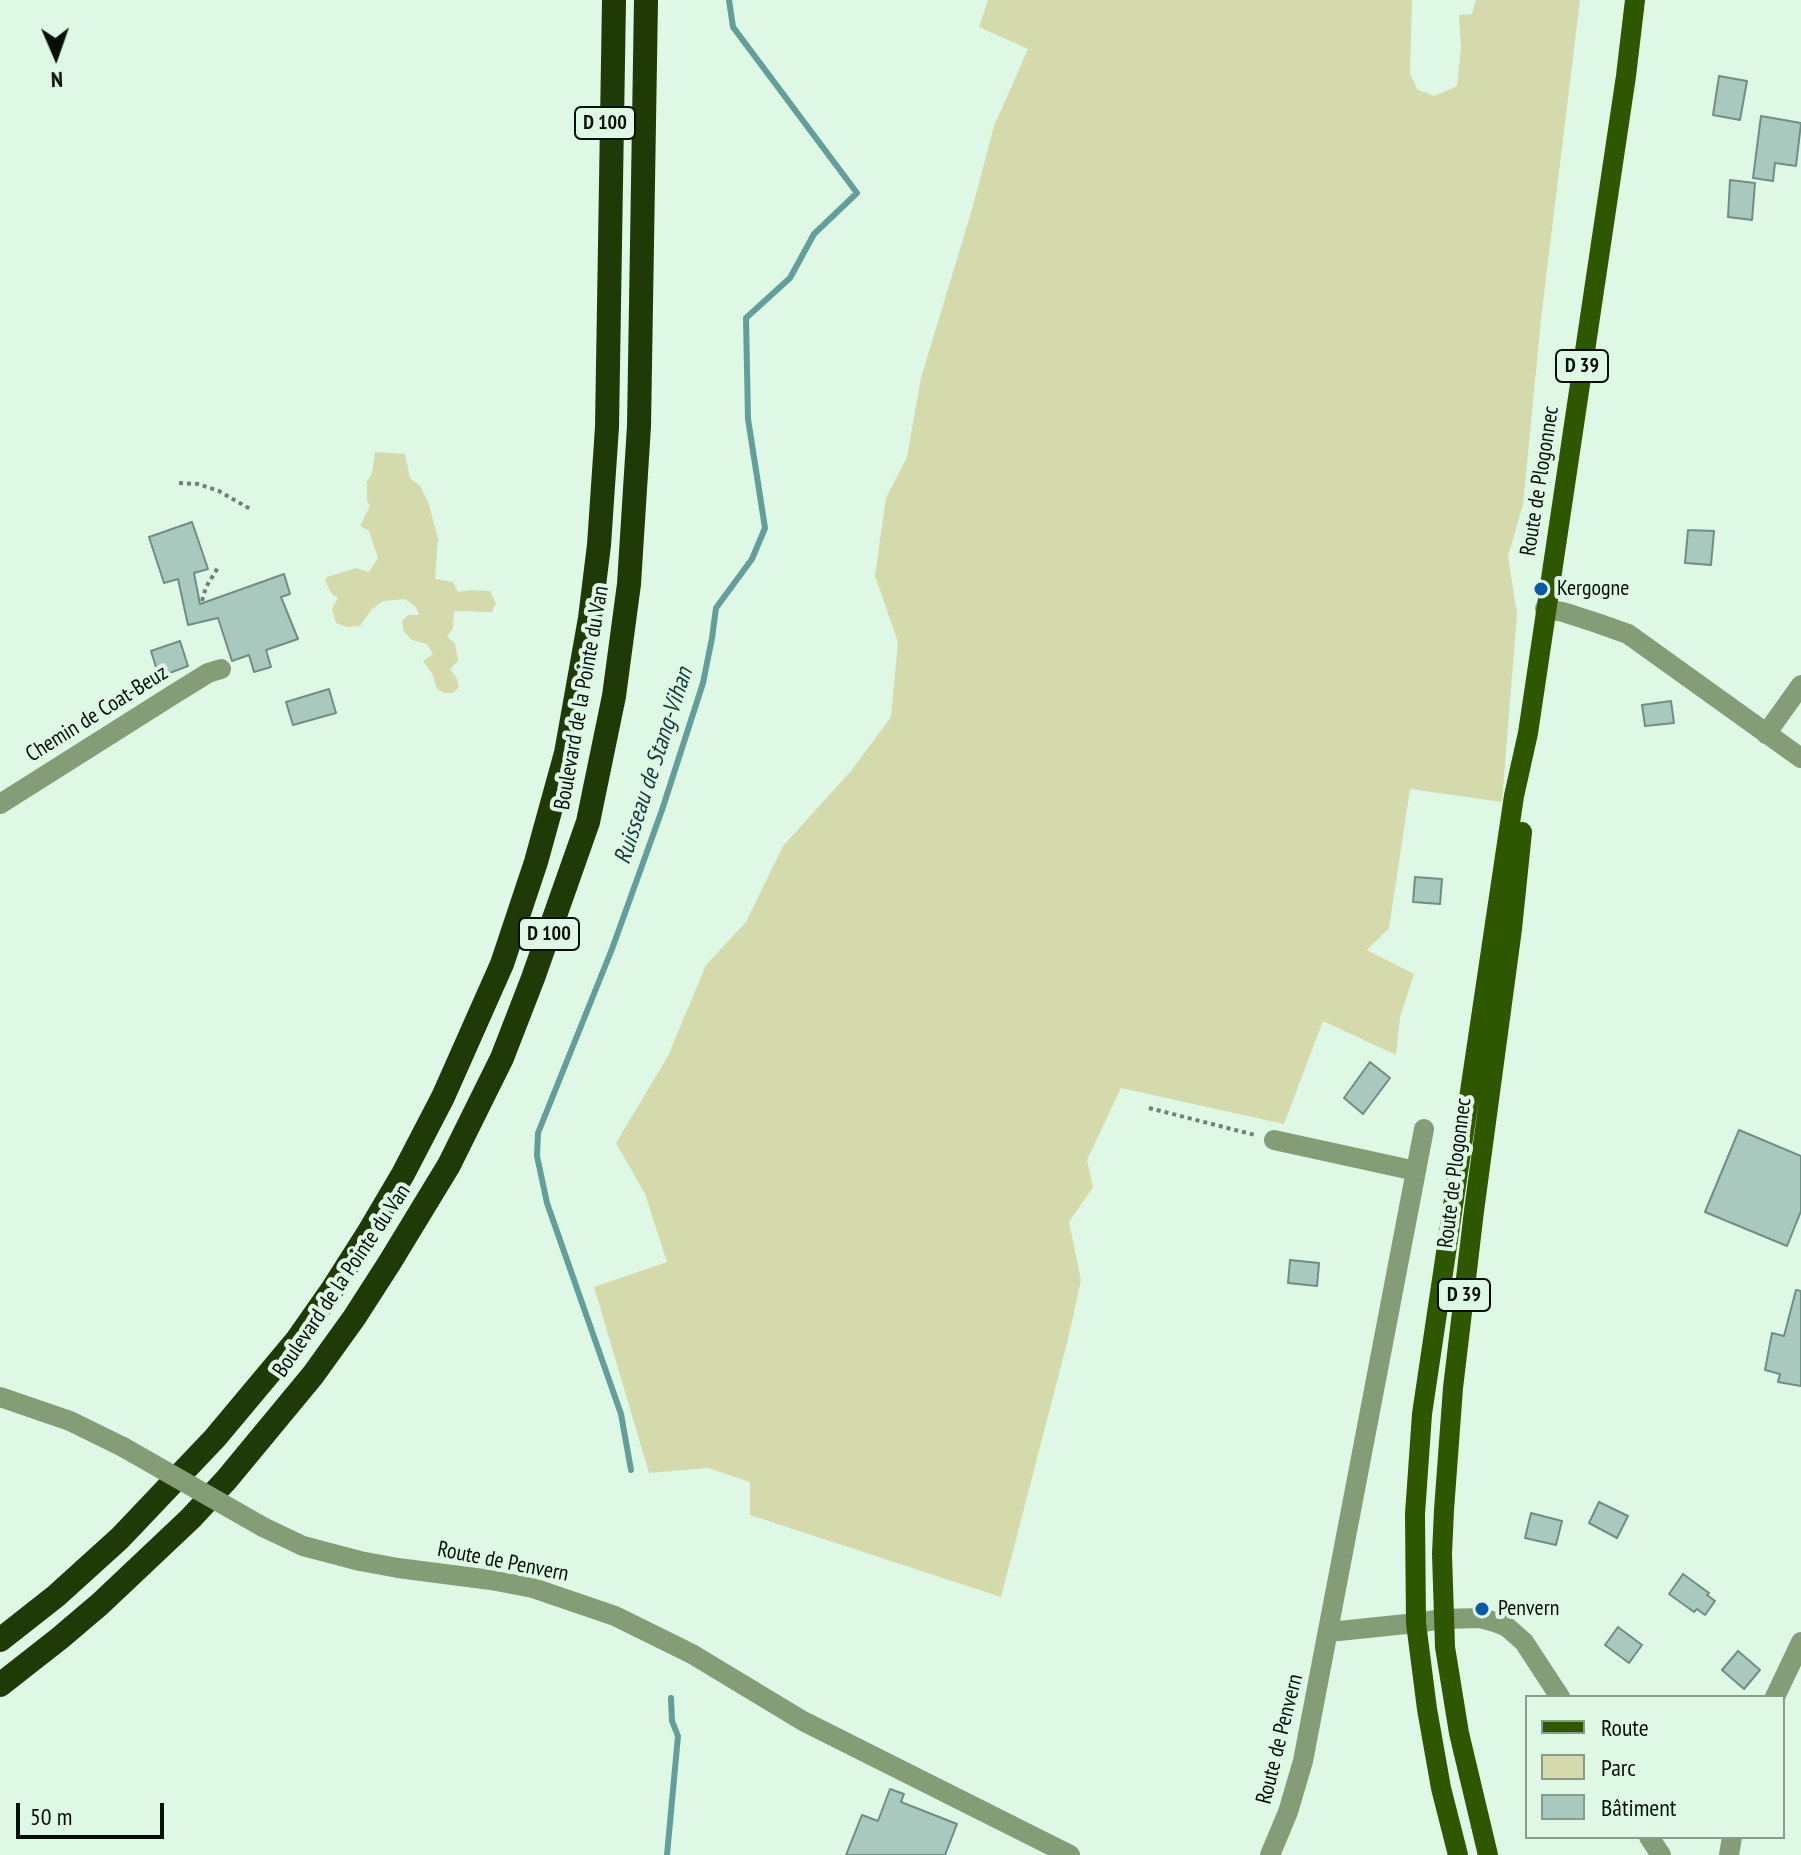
<!DOCTYPE html>
<meta charset="utf-8">
<style>
body{margin:0}
#map{position:relative;width:1801px;height:1855px;overflow:hidden;background:#def8e5;font-family:"PT Sans Narrow",sans-serif}
canvas{display:block}
.legend{position:absolute;left:1525px;top:1695px;width:260px;height:144px;box-sizing:border-box;background:#def8e5;border:2px solid #889b8d;margin:0;padding:10px 14px;list-style:none;font-size:24px;color:#060f09}
.legend li{display:flex;align-items:center;gap:16px;height:40px}
.legend b{width:40px;border:2px solid #889b8d}
.north{position:absolute;left:16px;top:16px;width:80px;height:80px;-webkit-text-stroke:6px #def8e5;paint-order:stroke;rotate:178deg;font-size:22px;font-weight:700;line-height:32px;text-align:center;color:#060f09}
.north::after{content:'';display:block;margin:auto;width:28px;height:36px;background:#060f09;clip-path:polygon(50% 0,100% 100%,50% 72%,0 100%)}
.scale{position:absolute;left:16px;top:1803px;width:148px;height:36px;box-sizing:border-box;border:4px solid #060f09;border-top:0;padding-left:10px;font-size:24px;line-height:28px;white-space:nowrap;color:#060f09;-webkit-text-stroke:6px #def8e5;paint-order:stroke}
</style>
<div id="map">
<canvas width="1801" height="1855"></canvas>
<ul class="legend">
<li><b style="height:10px;background:#2e5700"></b>Route</li>
<li><b style="height:22px;background:#d4daac"></b>Parc</li>
<li><b style="height:22px;background:#a9c9bf"></b>Bâtiment</li>
</ul>
<div class="north">N</div>
<div class="scale">50 m</div>
</div>
<script>
const ctx = document.querySelector('canvas').getContext('2d');
ctx.lineJoin = 'round';
function fillPath(path, color) { ctx.fillStyle = color; ctx.fill(path, 'evenodd'); }
const toPath = rows => new Path2D(rows.map(r => 'M' + r).join(''));
function stroke(path, color, width, dash) { ctx.strokeStyle = color; ctx.lineWidth = width; ctx.lineCap = dash ? 'butt' : 'round'; ctx.setLineDash(dash || []); ctx.stroke(path); }
function label(font, color, halo, rows, align = 'center') {
  ctx.font = font + ' "PT Sans Narrow",sans-serif'; ctx.lineWidth = 8; ctx.setLineDash([]); ctx.textBaseline = 'middle'; ctx.strokeStyle = halo; ctx.fillStyle = color; for (const [text, x, y, turn = 0] of rows) {
    ctx.save(); ctx.translate(x, y); ctx.rotate((+turn || 0) * Math.PI / 180); ctx.textAlign = isNaN(turn) ? turn : align; if (halo) ctx.strokeText(text, 0, 0); ctx.fillText(text, 0, 0); ctx.restore();
  }
}
fillPath(toPath([
 [988,0,1412,0,1410,73,1417,89,1434,96,1457,86,1461,47,1459,15,1472,14,1476,0,1580,0,1541,319,1523,505,1508,556,1517,614,1502,802,1410,789,1389,928,1367,950,1414,974,1400,1017,1396,1055,1323,1021,1284,1124,1121,1088,1087,1160,1093,1187,1069,1222,1081,1280,1069,1335,1001,1597,750,1515,750,1482,708,1468,649,1473,594,1287,667,1262,645,1194,616,1143,668,1056,706,965,746,922,783,846,851,771,891,717,898,642,875,576,886,498,907,457,921,378,973,206,994,126,1028,49,979,27],
 [375,452,405,454,410,478,420,486,428,501,438,538,435,579,453,582,458,592,469,590,490,591,496,603,492,612,454,611,453,628,447,637,455,643,458,661,450,669,457,679,459,687,453,693,444,693,437,689,432,673,423,661,433,654,427,644,412,640,404,632,402,621,408,615,419,615,416,607,405,599,383,601,371,610,360,626,347,627,336,623,332,609,338,598,332,594,325,581,327,577,356,568,369,572,378,558,369,531,360,526,370,506,367,501,367,482,372,473]
]), '#d4daac');
stroke(toPath([
 [631,1470,621,1414,547,1203,537,1156,538,1133,612,949,662,810,703,683,712,638,716,608,752,559,765,528,748,419,746,318,790,278,814,234,857,193,733,27,729,0],
 [667,1855,678,1736,672,1721,671,1698]
]), '#649e9b', 6);
const building = toPath([
 [1719,76,1747,81,1740,120,1713,115,1719,76],
 [1761,116,1801,123,1796,166,1775,163,1773,181,1753,178,1761,116],
 [1730,180,1755,183,1752,220,1728,217,1730,180],
 [192,522,208,569,194,573,200,604,284,574,290,594,281,597,298,639,266,650,271,667,254,672,249,655,232,661,218,618,188,625,178,579,164,583,149,537,192,522],
 [1688,530,1714,531,1711,565,1685,563,1688,530],
 [180,641,188,666,159,677,151,651,180,641],
 [329,689,336,713,293,725,286,702,329,689],
 [1671,701,1674,723,1645,726,1642,705,1671,701],
 [1415,877,1442,879,1440,904,1413,902,1415,877],
 [1370,1062,1390,1078,1363,1114,1344,1098,1370,1062],
 [1739,1130,1801,1156,1801,1211,1787,1246,1705,1212,1739,1130],
 [1290,1260,1319,1263,1317,1286,1288,1283,1290,1260],
 [1796,1290,1801,1291,1801,1386,1778,1382,1780,1374,1765,1370,1772,1333,1784,1336,1796,1290],
 [1599,1502,1628,1516,1617,1538,1589,1523,1599,1502],
 [1531,1513,1562,1521,1556,1545,1525,1538,1531,1513],
 [1683,1574,1709,1593,1707,1595,1715,1601,1705,1615,1697,1609,1694,1612,1669,1594,1683,1574],
 [1618,1627,1642,1645,1629,1663,1605,1645,1618,1627],
 [1738,1651,1760,1670,1744,1689,1722,1670,1738,1651],
 [890,1789,904,1794,901,1802,957,1824,945,1855,846,1855,862,1815,878,1821,890,1789]
]);
fillPath(building, '#a9c9bf');
stroke(building, '#6f8e84', 2);
stroke(toPath([
 [179,483,198,484,219,491,252,510],
 [202,601,206,587,219,566],
 [1149,1108,1255,1135]
]), '#6f8074', 4, [4, 4]);
stroke(toPath([
 [1545,609,1563,612,1597,623,1628,634,1801,758],
 [1766,734,1801,685],
 [0,804,171,696,208,673,221,669],
 [1274,1140,1416,1171],
 [0,1397,70,1421,123,1447],
 [263,1527,303,1546,360,1561,398,1568,491,1580,533,1588,615,1616,692,1654,803,1721,1070,1855],
 [1329,1632,1416,1623,1443,1619,1480,1618,1495,1622,1507,1627,1524,1642,1560,1697],
 [1775,1697,1801,1642],
 [1649,1837,1661,1855],
 [1270,1855,1288,1812,1303,1761,1424,1129],
 [1729,1855,1732,1837]
]), '#859d76', 20);
stroke(toPath([
 [1458,1855,1441,1788,1427,1709,1416,1623,1415,1514,1422,1414,1514,796,1528,733,1626,76,1635,0],
 [1488,1855,1459,1733,1445,1647,1442,1554,1444,1510,1453,1388,1474,1211,1512,929,1522,832]
]), '#2e5700', 20);
stroke(toPath([
 [0,1640,56,1596,120,1538,215,1438,297,1340,332,1290,367,1235,403,1174,443,1097,502,964,536,862,566,753,590,618,599,545,607,427,614,0],
 [0,1685,60,1638,100,1604,191,1518,227,1479,313,1375,354,1318,390,1262,449,1165,502,1058,533,978,588,822,614,696,629,584,639,426,646,0]
]), '#1f3a06', 24);
stroke(toPath([
 [123,1447,263,1527]
]), '#859d76', 20);
for (const [x, y, r, color] of [
 [1541,589,8,"#0959a7"],
 [1482,1609,8,"#0959a7"]
]) { const dot = new Path2D(); dot.arc(x, y, r, 0, 2 * Math.PI); ctx.fillStyle = color; ctx.fill(dot); stroke(dot, '#def8e5', 3); }
for (const [x, y, w] of [
 [605,123,60],
 [1582,366,52],
 [549,934,60],
 [1464,1295,52]
]) { const box = new Path2D(); box.roundRect(x - w / 2, y - 16, w, 32, 6); ctx.fillStyle = '#def8e5'; ctx.fill(box); stroke(box, '#060f09', 2); }
label('bold 20px', '#060f09', null, [
 ["D 100",605,123],
 ["D 39",1582,366],
 ["D 100",549,934],
 ["D 39",1464,1295]
]);
label('22px', '#060f09', '#def8e5', [
 ["Route de Plogonnec",1540,481,-81],
 ["Boulevard de la Pointe du Van",582,698,-80],
 ["Chemin de Coat-Beuz",97,714,-32],
 ["Route de Plogonnec",1455,1173,-83],
 ["Boulevard de la Pointe du Van",342,1281,-56],
 ["Route de Penvern",503,1562,11],
 ["Route de Penvern",1280,1739,-76]
]);
label('22px', '#060f09', '#def8e5', [
 ["Kergogne",1557,589],
 ["Penvern",1498,1609]
], 'left');
label('italic 24px', '#143b3a', '#def8e5', [
 ["Ruisseau de Stang-Vihan",654,766,-72]
]);
</script>
